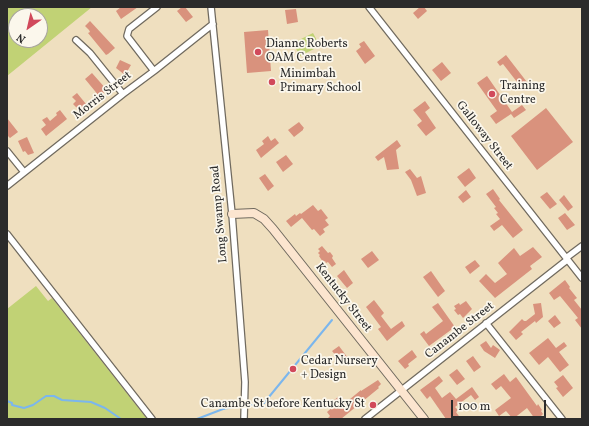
<!DOCTYPE html>
<style>
body{margin:0}
#map{position:relative;width:589px;height:426px;overflow:hidden;background:#efdfbf;font-family:Vollkorn,serif}
canvas{display:block}
.frame{position:absolute;inset:0;border:8px solid #2b2b2b;pointer-events:none}
.north{position:absolute;left:8px;top:8px;width:40px;height:40px;box-sizing:border-box;background:#fbf7ec;border:1px solid #a8a59f;border-radius:50%;rotate:214deg;font-size:11px;font-weight:700;line-height:16px;text-align:center;color:#2b2b2b}
.north::after{content:'';display:block;margin:auto;width:14px;height:18px;background:#d1495b;clip-path:polygon(50% 0,100% 100%,50% 72%,0 100%)}
.scale{position:absolute;left:451px;top:400px;width:95px;height:18px;box-sizing:border-box;border:2px solid #2b2b2b;border-top:0;padding-left:5px;font-size:12px;line-height:14px;white-space:nowrap;color:#2b2b2b;-webkit-text-stroke:3px #fbf7ec;paint-order:stroke}
</style>
<div id="map">
<canvas width="589" height="426"></canvas>
<div class="frame"></div>
<div class="north">N</div>
<div class="scale">100 m</div>
</div>
<script>
const ctx = document.querySelector('canvas').getContext('2d');
ctx.lineJoin = 'round';
function fillPath(path, color) { ctx.fillStyle = color; ctx.fill(path, 'evenodd'); }
const toPath = rows => new Path2D(rows.map(r => 'M' + r).join(''));
function stroke(path, color, width, dash) { ctx.strokeStyle = color; ctx.lineWidth = width; ctx.lineCap = dash ? 'butt' : 'round'; ctx.setLineDash(dash || []); ctx.stroke(path); }
function label(font, color, halo, rows, align = 'center') {
  ctx.font = font + ' Vollkorn,serif'; ctx.lineWidth = 3.5; ctx.setLineDash([]); ctx.textBaseline = 'middle'; ctx.strokeStyle = halo; ctx.fillStyle = color; for (const [text, x, y, turn = 0] of rows) {
    ctx.save(); ctx.translate(x, y); ctx.rotate((+turn || 0) * Math.PI / 180); ctx.textAlign = isNaN(turn) ? turn : align; if (halo) ctx.strokeText(text, 0, 0); ctx.fillText(text, 0, 0); ctx.restore();
  }
}
fillPath(toPath([
 [7,7,92,7,7,76],
 [16,16,40,16,40,40,16,40],
 [313,33,320,46,300,56,293,43],
 [36,286,48,301,52,298,147,419,7,419,7,309]
]), '#c1d275');
stroke(toPath([
 [7,401,12,403,12,405,24,408,33,405,46,396,54,396,62,400,91,402,105,408,121,419],
 [251,405,260,405,264,403,332,320],
 [197,419,223,409,239,406]
]), '#7bb6ed', 2);
fillPath(toPath([
 [121,7,138,7,121,19,116,11],
 [182,7,185,7,193,17,186,22,177,11],
 [420,7,424,7,427,11,418,19,413,13],
 [296,9,298,22,287,24,285,10],
 [90,21,115,48,108,54,106,55,88,33,90,32,89,30,85,26],
 [268,30,271,71,247,73,244,32],
 [364,41,375,56,365,64,356,51,361,47,359,44],
 [506,55,530,86,524,91,503,64,500,66,497,62],
 [120,60,131,65,125,75,116,68],
 [442,62,451,73,441,81,432,70],
 [92,73,107,90,99,96,85,79],
 [487,76,512,112,522,105,526,110,514,118,511,114,496,124,490,116,497,111,477,83],
 [77,93,86,104,79,110,73,104,76,101,72,97],
 [425,101,430,108,425,112,436,128,426,136,417,125,422,121,413,110],
 [546,108,573,142,537,170,511,136],
 [60,110,67,119,46,136,41,129,46,125,42,120,47,117,50,121,57,115,56,113],
 [7,118,18,132,10,138,7,135],
 [299,122,304,128,303,129,303,130,294,137,288,130],
 [268,136,271,141,275,138,279,143,261,158,256,150,264,144,262,141],
 [27,137,34,153,28,155,25,151,23,152,18,141],
 [397,140,401,146,396,150,399,169,387,170,384,157,378,161,375,157],
 [286,155,293,164,283,172,276,162],
 [469,168,476,178,465,187,457,177],
 [410,169,417,178,421,176,426,193,417,196,411,180,405,172],
 [265,174,274,186,268,191,259,178],
 [493,189,500,199,499,200,523,230,513,238,502,225,494,231,490,226,500,219,496,214,498,213,494,208,496,207,486,194],
 [466,190,471,197,463,203,458,197],
 [547,192,557,204,550,209,540,197],
 [564,195,573,207,568,211,559,200],
 [313,205,318,211,321,209,328,218,325,220,329,225,323,229,325,232,320,236,314,229,312,230,302,218,291,227,286,221,295,214,296,216,300,213,301,214],
 [565,213,575,225,567,230,558,218],
 [322,246,328,253,330,252,333,256,332,258,336,264,332,267,328,262,326,263,325,261,323,262,319,256,320,255,318,253,320,251,318,249],
 [533,247,542,257,530,266,532,269,495,298,479,281,486,274,495,283,507,274,498,263,514,248,520,256],
 [372,251,379,260,368,268,361,259],
 [475,260,480,266,470,274,465,267],
 [344,270,353,283,347,288,337,276],
 [431,271,445,291,438,297,423,277],
 [565,280,570,287,569,288,577,298,574,300,582,310,582,329,575,320,578,318,560,296,554,300,549,293],
 [374,300,384,313,381,316,391,329,402,321,405,326,387,341,378,329,381,327,366,307],
 [466,301,472,309,463,318,460,314,458,315,454,310,456,309,454,306,459,303,460,305],
 [438,303,455,327,429,346,420,334,424,331,426,334,443,321,432,307],
 [541,303,543,317,536,323,535,321,521,332,523,334,516,340,509,332,522,319,524,321,526,321,535,314,533,304],
 [555,315,561,323,554,328,548,321],
 [548,338,556,348,564,342,567,346,559,352,569,365,560,372,548,357,539,365,529,353],
 [486,341,491,348,493,345,500,350,495,358,484,351,480,345],
 [339,346,348,358,342,363,332,351],
 [412,350,417,357,408,364,409,366,405,369,398,361],
 [473,356,481,367,474,372,466,361],
 [457,369,465,379,457,385,449,375],
 [504,374,510,382,516,377,537,406,538,404,542,410,541,411,543,414,541,416,543,419,535,419,527,408,513,419,506,411,499,416,495,410,511,398,501,386,496,390,491,384],
 [563,375,573,388,563,397,556,388,558,387,554,382],
 [439,376,443,381,435,388,442,398,450,392,456,399,472,387,479,397,475,400,471,395,455,407,458,410,456,412,461,419,446,419,430,396,427,399,420,390],
 [378,380,381,384,378,387,379,388,341,419,327,419,330,416,327,412,335,405,333,401,338,397,344,404,361,390,361,391]
]), '#d9927d');
const street = toPath([
 [211,7,232,214,245,382,244,419],
 [369,7,582,278],
 [76,40,90,53,123,94],
 [154,71,127,36,129,29,157,7],
 [7,151,24,172],
 [7,186,123,94,154,71,213,24],
 [7,234,152,419],
 [566,258,582,246],
 [486,323,562,419],
 [365,419,567,260]
]);
const secondary = toPath([
 [232,214,254,213,264,219,273,229,424,419]
]);
stroke(street, '#706a5f', 8);
stroke(secondary, '#706a5f', 10);
stroke(street, '#fff', 5.5);
stroke(secondary, '#fce5cf', 8);
for (const [x, y, r, color] of [
 [258,52,4,"#d1495b"],
 [272,82,4,"#d1495b"],
 [492,94,4,"#d1495b"],
 [293,369,4,"#d1495b"],
 [373,405,4,"#d1495b"]
]) { const dot = new Path2D(); dot.arc(x, y, r, 0, 2 * Math.PI); ctx.fillStyle = color; ctx.fill(dot); stroke(dot, '#fbf7ec', 1.5); }
label('12px', '#2b2b2b', '#fbf7ec', [
 ["Dianne Roberts",266,45],
 ["OAM Centre",266,59],
 ["Minimbah",280,75],
 ["Primary School",280,89],
 ["Training",500,87],
 ["Centre",500,101],
 ["Cedar Nursery",301,362],
 ["+ Design",301,376],
 ["Canambe St before Kentucky St",365,405,"right"]
], 'left');
label('12px', '#2b2b2b', '#fbf7ec', [
 ["Morris Street",103,96,-38],
 ["Galloway Street",484,136,52],
 ["Long Swamp Road",220,214,-95],
 ["Kentucky Street",343,298,52],
 ["Canambe Street",460,331,-38]
]);
</script>
